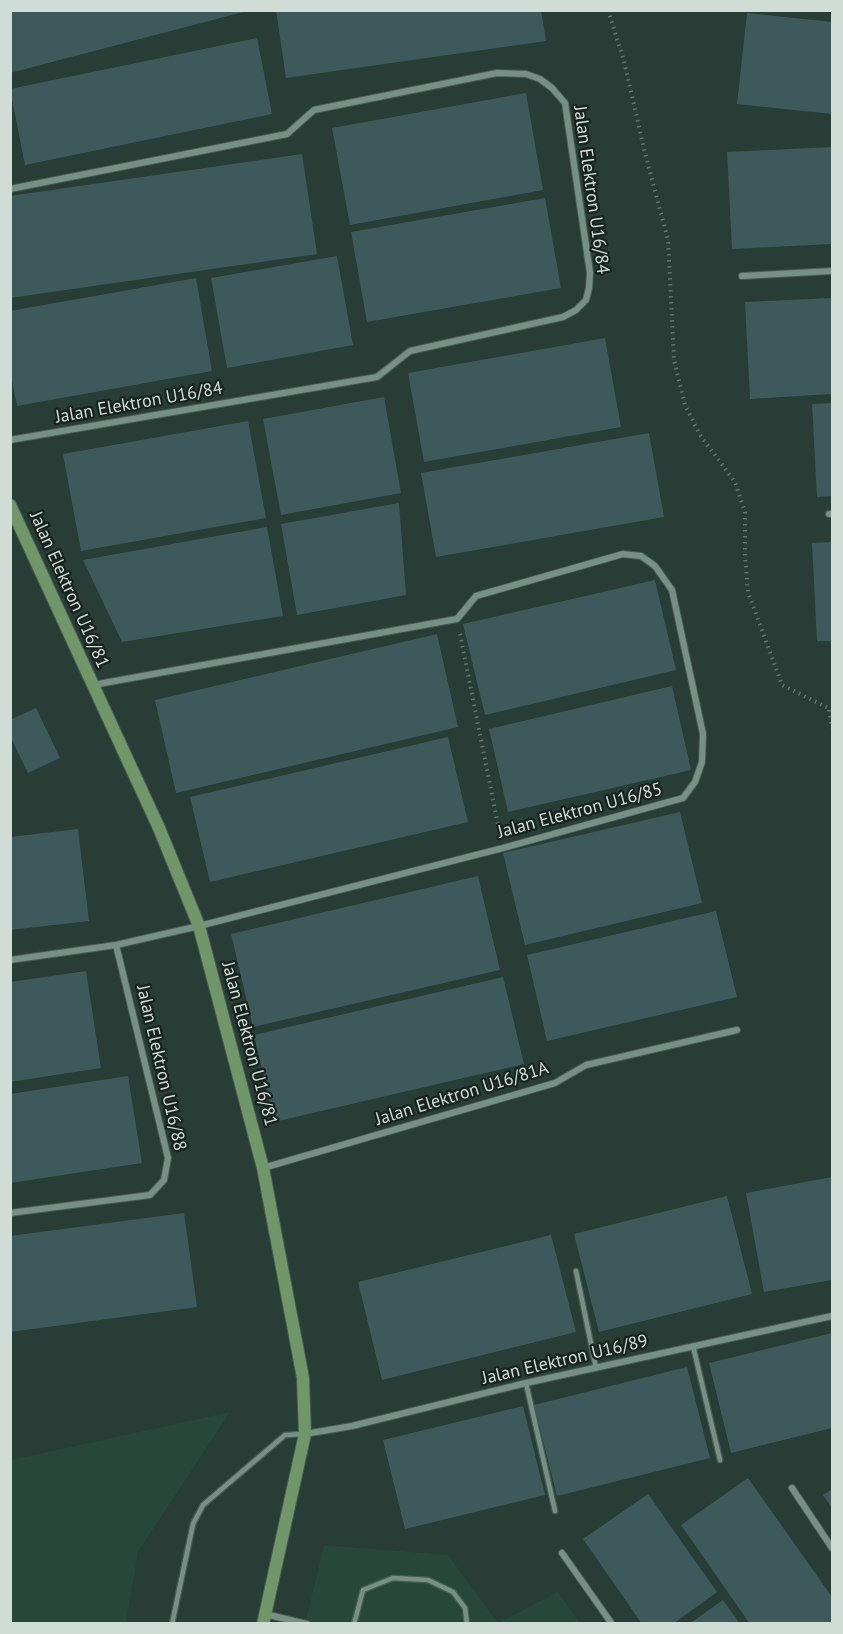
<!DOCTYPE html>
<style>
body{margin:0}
#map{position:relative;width:843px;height:1634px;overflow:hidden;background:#273d35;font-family:"PT Sans",sans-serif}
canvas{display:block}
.frame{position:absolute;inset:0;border:12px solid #d0ddd7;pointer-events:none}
</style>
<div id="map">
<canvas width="843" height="1634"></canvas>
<div class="frame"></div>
</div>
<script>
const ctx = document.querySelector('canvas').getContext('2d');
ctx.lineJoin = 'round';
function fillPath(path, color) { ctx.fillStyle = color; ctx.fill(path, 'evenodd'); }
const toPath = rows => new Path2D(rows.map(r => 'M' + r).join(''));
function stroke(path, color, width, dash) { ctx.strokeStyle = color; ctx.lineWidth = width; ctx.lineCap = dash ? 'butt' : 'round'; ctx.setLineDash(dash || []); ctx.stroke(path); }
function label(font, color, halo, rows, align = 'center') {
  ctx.font = font + ' "PT Sans",sans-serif'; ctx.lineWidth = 4.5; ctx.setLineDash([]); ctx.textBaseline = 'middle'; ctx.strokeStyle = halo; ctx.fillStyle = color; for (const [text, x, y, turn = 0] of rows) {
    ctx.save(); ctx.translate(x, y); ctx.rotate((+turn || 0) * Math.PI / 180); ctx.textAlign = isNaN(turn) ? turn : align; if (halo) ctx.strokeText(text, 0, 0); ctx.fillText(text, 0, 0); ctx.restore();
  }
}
fillPath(toPath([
 [230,1412,138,1552,126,1623,11,1623,11,1460],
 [324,1545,448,1555,498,1623,558,1592,580,1623,305,1624]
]), '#27473b');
fillPath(toPath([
 [10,10,247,10,247,11,10,73],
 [276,10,541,10,546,41,286,78],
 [747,13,832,22,832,114,737,104],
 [257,38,272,114,25,165,10,89],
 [526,93,543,190,350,225,332,128],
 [832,147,832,244,732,249,727,152],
 [302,154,317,254,10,298,10,196],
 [545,198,561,288,367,322,351,232],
 [337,256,353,345,227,368,211,278],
 [196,278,212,371,17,406,10,371,10,311],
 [832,298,832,394,750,399,745,302],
 [605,338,621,427,424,462,408,373],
 [384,397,401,493,281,515,263,419],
 [832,403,832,496,817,497,812,404],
 [248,421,266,518,81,551,63,454],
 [649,433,664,517,436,557,421,473],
 [399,503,406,595,297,615,281,524],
 [267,527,283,616,122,642,83,560],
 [832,542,832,641,817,641,812,543],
 [655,580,676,670,485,715,463,624],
 [437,634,458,727,176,793,155,700],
 [672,686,691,770,508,812,489,729],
 [36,708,60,758,28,773,10,736,10,720],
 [448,737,468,822,210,882,190,797],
 [680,812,702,903,525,945,503,853],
 [78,829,89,921,10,930,10,837],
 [478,876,500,970,253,1027,231,934],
 [716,911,737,997,547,1041,527,955],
 [86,971,101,1068,10,1082,10,982],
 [503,977,524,1064,274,1122,254,1035],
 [128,1076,142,1163,10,1183,10,1094],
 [832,1177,832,1280,764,1292,746,1193],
 [727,1196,752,1294,599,1332,574,1234],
 [184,1213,197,1307,10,1332,10,1236],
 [551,1235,576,1332,382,1380,358,1282],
 [832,1333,832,1428,731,1453,709,1363],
 [687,1367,710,1458,557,1496,534,1405],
 [523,1406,545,1495,405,1529,383,1440],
 [748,1478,832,1597,832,1624,750,1624,681,1525],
 [832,1489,832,1508,823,1495],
 [648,1494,717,1592,673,1624,642,1624,583,1539],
 [723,1600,740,1624,689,1624]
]), '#3e595c');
const lane = toPath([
 [576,1271,596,1368],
 [693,1346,720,1460],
 [526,1383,555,1511],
 [172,1624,193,1524,203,1505,285,1435,303,1434],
 [354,1624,363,1590,393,1578,428,1580,453,1592,465,1608,467,1624]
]);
const street = toPath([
 [10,189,287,134,314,110,497,73,526,74,540,79,552,88,565,103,590,273,589,288,586,300,576,310,563,317,410,351,377,377,10,440],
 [742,276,832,271],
 [829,514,832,514],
 [10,960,116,945,199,926,503,848,683,798,695,782,702,762,703,734,672,590,655,566,641,556,623,554,476,596,457,619,93,685],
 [263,1168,555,1083,586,1065,737,1030],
 [10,1213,150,1195,164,1180,168,1158,116,945],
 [305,1434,352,1426,526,1383,832,1316],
 [792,1488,832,1548],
 [562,1553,612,1624],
 [265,1614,307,1624]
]);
const secondary = toPath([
 [10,505,159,828,199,926,263,1168,303,1378,305,1434,263,1624]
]);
stroke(lane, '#485c54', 7);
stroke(street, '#485c54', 8);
stroke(secondary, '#485c54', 14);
stroke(toPath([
 [608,10,624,61,645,153,668,240,674,360,685,405,700,435,735,482,745,512,745,555,748,592,782,685,832,710],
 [460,634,500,835],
 [829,710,832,728]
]), '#62756e', 4, [1.5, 4.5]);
stroke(lane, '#779086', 4.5);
stroke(street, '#779086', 6);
stroke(secondary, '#709669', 12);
label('18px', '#d0ddd7', '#18221e', [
 ["Jalan Elektron U16/84",591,190,82],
 ["Jalan Elektron U16/84",139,403,-10],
 ["Jalan Elektron U16/81",69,590,66],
 ["Jalan Elektron U16/85",580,811,-15],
 ["Jalan Elektron U16/81",249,1044,75],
 ["Jalan Elektron U16/88",161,1068,77],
 ["Jalan Elektron U16/81A",462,1094,-17],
 ["Jalan Elektron U16/89",565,1360,-13]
]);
</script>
